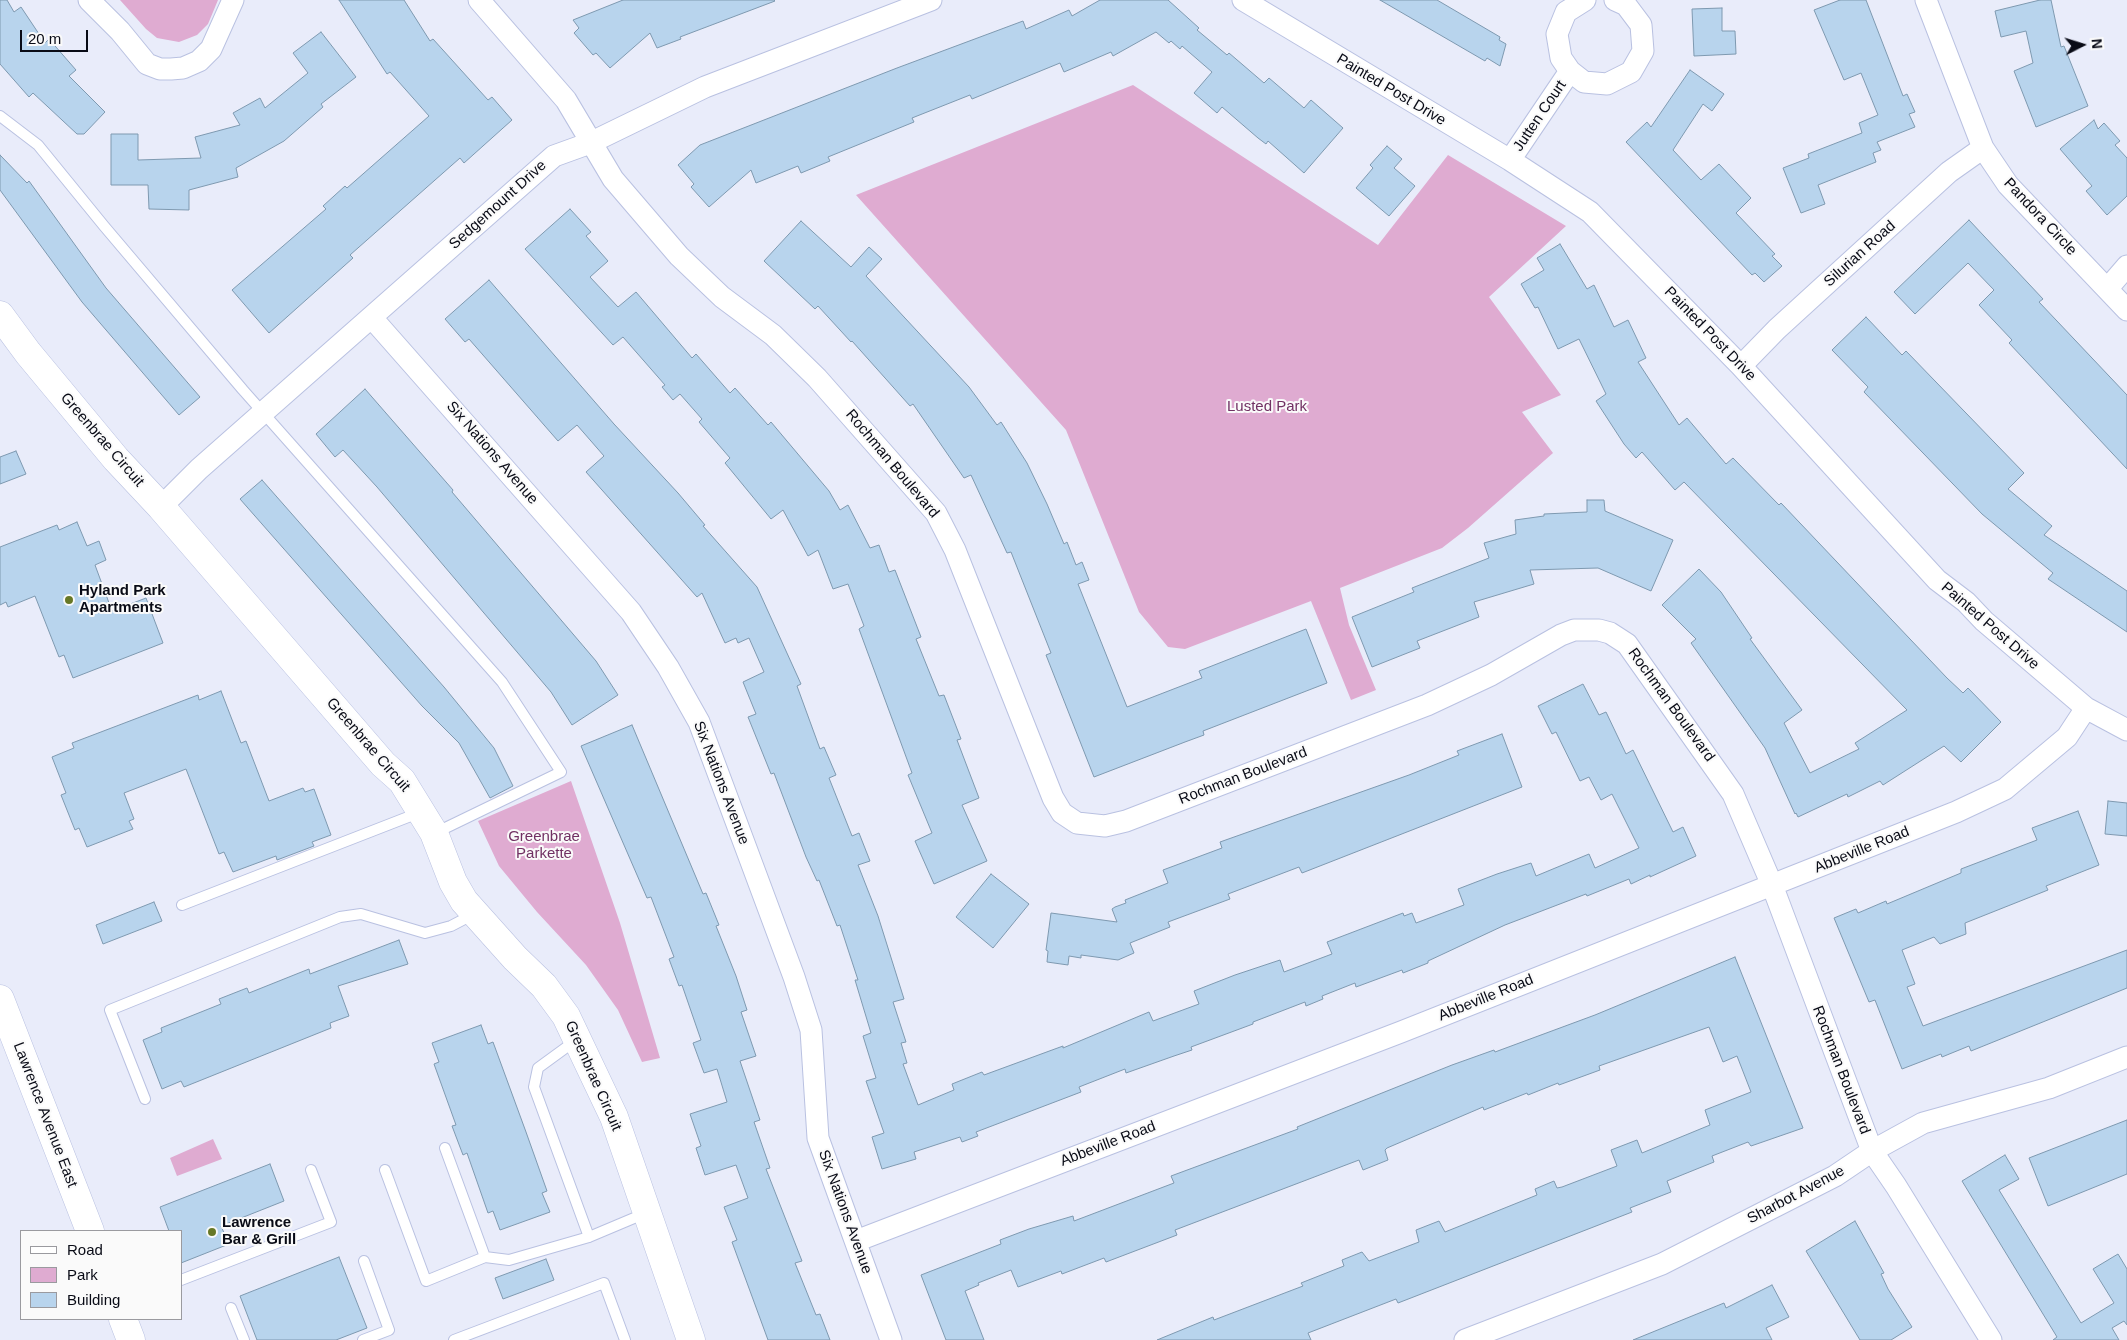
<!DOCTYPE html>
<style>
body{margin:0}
#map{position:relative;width:2127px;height:1340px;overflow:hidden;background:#e9ecfa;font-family:Arial,sans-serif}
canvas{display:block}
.legend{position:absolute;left:20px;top:1230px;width:162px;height:90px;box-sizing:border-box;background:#fafafa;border:1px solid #9a9a9f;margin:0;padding:6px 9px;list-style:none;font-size:15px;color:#090b16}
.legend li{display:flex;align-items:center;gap:10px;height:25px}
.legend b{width:25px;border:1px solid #9a9a9f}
.north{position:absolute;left:2057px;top:20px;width:50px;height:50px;-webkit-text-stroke:4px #fafafa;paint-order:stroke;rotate:85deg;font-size:14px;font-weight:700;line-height:20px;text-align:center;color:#090b16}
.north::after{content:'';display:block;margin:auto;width:18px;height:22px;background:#090b16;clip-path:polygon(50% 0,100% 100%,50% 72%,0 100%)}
.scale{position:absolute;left:20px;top:30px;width:68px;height:22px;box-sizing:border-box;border:2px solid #090b16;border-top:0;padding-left:6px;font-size:15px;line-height:18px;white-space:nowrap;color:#090b16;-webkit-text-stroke:4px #fafafa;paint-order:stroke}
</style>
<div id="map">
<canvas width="2127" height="1340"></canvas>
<ul class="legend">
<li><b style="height:6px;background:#fff"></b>Road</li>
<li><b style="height:14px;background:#dfabd1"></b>Park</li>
<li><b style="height:14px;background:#b8d4ed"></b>Building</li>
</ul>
<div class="north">N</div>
<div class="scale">20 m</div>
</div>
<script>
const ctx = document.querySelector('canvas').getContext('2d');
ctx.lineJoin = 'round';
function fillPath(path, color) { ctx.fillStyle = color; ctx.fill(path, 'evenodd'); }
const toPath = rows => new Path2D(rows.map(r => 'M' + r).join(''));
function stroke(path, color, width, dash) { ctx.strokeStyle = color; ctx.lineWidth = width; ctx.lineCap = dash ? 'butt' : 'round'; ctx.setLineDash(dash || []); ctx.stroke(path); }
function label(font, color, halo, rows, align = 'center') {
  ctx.font = font + ' Arial,sans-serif'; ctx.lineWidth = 4; ctx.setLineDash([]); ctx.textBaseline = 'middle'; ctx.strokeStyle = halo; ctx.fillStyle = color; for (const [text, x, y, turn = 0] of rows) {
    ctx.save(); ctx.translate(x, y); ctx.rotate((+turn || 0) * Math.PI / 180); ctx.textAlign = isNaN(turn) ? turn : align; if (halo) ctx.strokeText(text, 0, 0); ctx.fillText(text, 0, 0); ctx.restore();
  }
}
fillPath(toPath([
 [120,0,218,0,208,24,197,35,179,42,157,38,146,29],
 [1133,85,1378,245,1448,155,1566,226,1489,297,1561,395,1522,412,1553,453,1468,528,1442,548,1340,588,1349,625,1376,690,1351,700,1311,601,1185,649,1168,647,1139,612,1066,430,856,195],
 [571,781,620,923,660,1058,642,1062,618,1010,586,965,537,912,499,866,478,821],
 [213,1139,222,1159,177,1176,170,1158]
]), '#dfabd1');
const building = toPath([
 [0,0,7,0,14,12,21,7,45,43,49,39,76,70,69,76,105,112,84,134,77,134,33,93,29,97,0,64,0,0],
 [339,0,404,0,430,41,433,39,488,100,492,97,512,120,464,163,460,158,384,225,350,255,353,258,269,333,232,290,326,209,323,206,345,186,347,188,429,116,390,72,387,74,339,0],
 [623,0,774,0,775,1,680,37,681,39,657,48,650,33,610,68,596,53,593,55,574,33,579,28,573,20,623,0],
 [1100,0,1168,0,1199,28,1197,30,1227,55,1229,53,1264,83,1269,78,1304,108,1311,100,1343,128,1304,173,1268,141,1266,144,1258,138,1222,107,1217,113,1194,93,1212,72,1182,46,1180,49,1171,41,1169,43,1156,32,1113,56,1111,52,1064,72,1060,63,972,99,970,95,912,118,914,122,828,157,830,161,801,173,798,166,756,183,751,170,709,207,691,187,694,184,678,165,700,145,897,68,1023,21,1026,29,1069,10,1072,16,1100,0],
 [1380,0,1437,0,1500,37,1499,40,1506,44,1500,66,1487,58,1485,61,1380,0],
 [1840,0,1866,0,1903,96,1907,94,1915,112,1909,114,1915,127,1877,142,1881,150,1873,153,1876,162,1818,185,1825,204,1801,213,1783,168,1809,158,1808,154,1862,133,1859,123,1878,115,1861,73,1844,80,1814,10,1840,0],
 [2040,0,2051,0,2061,47,2064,46,2088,106,2036,127,2014,71,2033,63,2026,31,2001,37,1995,11,2040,0],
 [1722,8,1722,31,1735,31,1736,54,1694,56,1692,9,1722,8],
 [321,32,356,77,321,104,323,107,284,141,236,168,238,177,189,190,189,210,149,209,148,185,111,185,111,134,138,134,138,160,201,158,195,137,240,125,233,113,260,98,265,108,308,73,293,53,321,32],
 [1690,70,1724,94,1712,111,1703,104,1673,150,1701,180,1719,164,1751,198,1736,213,1775,254,1772,256,1782,266,1764,282,1755,273,1752,275,1626,142,1647,122,1651,127,1690,70],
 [2094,120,2098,129,2104,123,2120,141,2115,145,2127,158,2127,196,2107,215,2086,191,2092,186,2060,149,2094,120],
 [1387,146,1402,159,1394,168,1415,186,1389,216,1356,188,1373,168,1370,165,1387,146],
 [0,155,27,183,29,181,106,288,200,397,179,415,82,302,0,190,0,155],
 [570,209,591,232,586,236,608,261,590,277,618,307,636,292,692,358,696,354,730,393,735,388,768,425,771,422,829,491,840,510,848,505,870,548,879,545,889,572,895,570,921,637,916,639,939,696,944,695,961,739,957,740,979,798,962,805,987,861,934,884,915,841,932,833,908,775,912,773,859,629,864,626,848,584,833,589,818,550,808,556,783,510,771,519,725,463,730,458,699,422,702,419,680,394,673,400,662,387,665,385,623,337,613,345,525,249,570,209],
 [1969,220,2043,299,2039,302,2127,395,2127,469,2009,343,2012,340,1979,305,1994,290,1968,263,1915,314,1894,292,1969,220],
 [801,221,851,267,869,247,882,259,866,276,969,387,997,425,1001,422,1027,463,1047,504,1064,544,1067,542,1076,565,1082,562,1089,580,1078,584,1127,707,1202,678,1199,671,1306,629,1327,683,1203,731,1204,735,1185,742,1094,777,1046,655,1051,653,1011,552,1007,553,971,475,964,478,913,404,910,406,852,341,851,342,818,306,815,309,764,261,801,221],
 [1560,244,1587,289,1594,285,1614,327,1628,320,1646,358,1638,362,1679,425,1687,418,1726,464,1733,458,1779,505,1781,503,1947,678,1963,693,1968,688,2001,722,1961,762,1944,746,1883,785,1880,781,1848,797,1847,794,1798,817,1796,813,1795,814,1765,748,1691,643,1696,639,1662,605,1699,569,1721,592,1752,638,1750,639,1802,710,1784,723,1810,773,1859,749,1855,743,1907,710,1684,482,1675,490,1642,452,1636,458,1624,444,1596,401,1606,394,1579,339,1558,349,1538,307,1535,308,1521,284,1544,270,1537,258,1560,244],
 [489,280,614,424,678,493,705,525,703,526,757,587,801,684,797,686,820,749,824,747,836,775,829,778,852,836,859,833,870,861,858,865,878,916,904,999,893,1002,906,1042,901,1043,907,1063,903,1064,918,1105,954,1090,952,1084,982,1072,984,1075,1063,1046,1063,1048,1149,1012,1153,1021,1199,1004,1194,991,1235,975,1280,960,1284,972,1332,954,1327,942,1403,913,1404,916,1412,913,1416,923,1464,905,1458,889,1497,874,1531,863,1536,876,1589,854,1595,868,1639,848,1612,794,1601,800,1589,777,1580,781,1556,732,1552,734,1538,706,1583,684,1599,715,1606,712,1626,754,1633,750,1673,832,1683,827,1696,856,1650,877,1650,875,1631,884,1629,879,1587,896,1586,894,1505,925,1428,961,1428,963,1403,973,1402,970,1356,987,1355,983,1322,996,1323,999,1306,1006,1305,1002,1253,1022,1253,1024,1191,1047,1192,1050,1174,1056,1126,1073,1125,1069,1079,1087,1081,1092,976,1132,978,1136,962,1142,960,1137,914,1152,916,1159,882,1169,872,1137,884,1133,866,1081,876,1078,863,1036,871,1033,855,980,858,980,840,925,837,926,819,880,817,881,806,857,774,773,771,774,748,717,756,714,743,682,764,672,749,638,738,643,736,638,725,643,702,593,697,597,586,472,604,456,577,425,558,441,469,339,465,342,445,319,489,280],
 [1866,317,1902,355,1906,351,2024,473,2008,489,2052,526,2044,535,2127,591,2127,632,2048,579,2053,573,1982,514,1864,392,1868,387,1832,350,1866,317],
 [365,389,453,490,452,492,596,661,618,695,572,725,551,692,377,487,343,450,335,457,316,434,365,389],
 [16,451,26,474,0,484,0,457,16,451],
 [262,480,444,687,494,748,513,786,490,798,459,743,422,706,240,499,262,480],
 [1587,500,1604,500,1605,511,1673,540,1651,591,1598,568,1530,570,1534,584,1474,602,1479,617,1417,641,1420,648,1372,667,1352,617,1414,592,1412,588,1489,558,1484,543,1516,534,1515,520,1544,516,1544,514,1587,512,1587,500],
 [77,522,87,546,99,541,106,560,95,565,112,611,146,598,163,643,73,678,64,655,59,657,35,596,8,607,6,602,0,605,0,547,57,525,59,530,77,522],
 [221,691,241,743,246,741,269,801,303,788,305,792,314,789,331,835,312,842,314,846,277,860,276,856,233,872,224,852,219,854,186,769,124,793,134,819,129,821,133,829,87,847,79,828,75,830,61,795,66,793,52,757,74,748,72,743,198,695,199,700,221,691],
 [632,725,703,894,706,893,719,925,716,926,736,976,747,1010,741,1012,756,1056,740,1061,760,1120,754,1122,770,1168,766,1169,802,1261,795,1263,816,1315,820,1314,830,1340,768,1340,732,1242,737,1240,724,1207,748,1198,736,1165,705,1175,696,1148,701,1146,690,1114,727,1102,717,1069,704,1073,693,1043,701,1040,682,985,679,986,669,959,674,957,651,897,647,898,581,746,632,725],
 [1502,734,1522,787,1302,873,1299,867,1228,894,1230,899,1168,922,1170,927,1130,943,1134,953,1118,960,1081,955,1081,958,1069,956,1068,965,1047,962,1048,951,1046,950,1051,913,1117,922,1112,909,1115,907,1126,903,1125,900,1168,883,1163,870,1222,848,1220,842,1409,775,1459,755,1457,751,1502,734],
 [2108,801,2127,803,2127,836,2105,834,2108,801],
 [2078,811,2099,865,2046,886,2048,890,1965,923,1966,934,1940,944,1934,937,1902,950,1915,984,1907,987,1923,1026,2127,950,2127,988,1971,1051,1969,1046,1942,1057,1941,1054,1902,1069,1875,1000,1869,1002,1834,918,1856,909,1858,913,1886,901,1887,904,1961,873,1961,869,2037,840,2032,828,2078,811],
 [991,874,1029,904,993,948,956,917,991,874],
 [154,902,162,921,103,944,96,925,154,902],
 [399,940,408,964,338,986,349,1016,330,1023,331,1028,184,1087,181,1081,162,1089,143,1040,162,1032,161,1028,221,1004,219,999,247,988,249,993,309,969,310,974,399,940],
 [1735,957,1803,1128,1751,1146,1748,1142,1712,1156,1714,1162,1667,1181,1671,1192,1630,1208,1632,1212,1398,1303,1396,1299,1308,1333,1311,1340,1157,1340,1213,1317,1214,1320,1303,1286,1301,1283,1344,1266,1342,1260,1362,1252,1369,1261,1419,1242,1416,1230,1439,1221,1445,1232,1537,1195,1535,1189,1554,1181,1557,1188,1562,1187,1617,1166,1611,1150,1637,1140,1642,1153,1710,1125,1705,1110,1751,1092,1737,1056,1723,1062,1709,1027,1599,1066,1600,1070,1559,1085,1558,1083,1528,1095,1527,1093,1484,1110,1483,1107,1387,1148,1385,1150,1388,1160,1363,1170,1359,1160,1175,1230,1177,1235,1106,1262,1104,1258,1062,1274,1061,1271,1018,1287,1011,1270,978,1283,979,1285,965,1291,984,1340,946,1340,921,1275,1001,1244,1000,1240,1029,1229,1073,1216,1074,1221,1174,1183,1171,1176,1298,1129,1297,1127,1452,1065,1494,1050,1495,1052,1595,1015,1735,957],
 [481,1025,488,1044,493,1042,526,1132,547,1191,542,1193,550,1212,500,1230,493,1211,488,1213,467,1153,463,1155,452,1126,456,1125,434,1064,439,1062,432,1043,481,1025],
 [2127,1120,2127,1174,2048,1206,2029,1158,2127,1120],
 [2005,1155,2019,1179,1999,1190,2081,1323,2114,1303,2093,1269,2118,1254,2127,1269,2127,1325,2124,1321,2112,1328,2119,1340,2053,1340,2057,1337,1962,1181,2005,1155],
 [270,1164,284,1201,221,1226,229,1244,181,1263,181,1231,169,1231,160,1207,270,1164],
 [1855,1221,1884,1273,1881,1274,1888,1289,1912,1327,1891,1340,1860,1340,1806,1251,1855,1221],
 [339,1257,367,1328,336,1340,257,1340,240,1296,339,1257],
 [546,1259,554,1280,503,1299,495,1278,546,1259],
 [1772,1285,1789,1317,1766,1328,1772,1340,1633,1340,1724,1303,1726,1308,1772,1285]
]);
fillPath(building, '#b8d4ed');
stroke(building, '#7e99b0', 1);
const lane = toPath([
 [0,116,38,145,104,226,243,390,502,682,561,772,435,833],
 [182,905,421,812],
 [575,1041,538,1068,534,1087,589,1237],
 [145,1099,110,1010,340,917,361,914,425,933,451,926,474,914],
 [385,1170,426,1281,485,1257,445,1148],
 [485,1257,509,1260,589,1237,646,1213],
 [181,1280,331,1222,311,1170],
 [231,1308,244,1340],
 [363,1340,389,1330,364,1261],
 [454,1340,604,1283,625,1340]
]);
const street = toPath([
 [89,0,120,31,147,64,160,69,171,69,183,68,199,61,211,49,233,0],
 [479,0,566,100,613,179,679,256,722,297,773,335,817,378,936,513,955,550,1053,798,1062,813,1077,823,1105,826,1126,821,1427,705,1491,675,1561,635,1574,630,1599,630,1610,633,1627,644,1733,794,1772,885,1872,1151,1896,1186,1991,1340],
 [1243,0,1510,160,1590,212,1741,366,1937,580,1966,602,1984,621,2086,708,2127,730],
 [1585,0,1566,12,1557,34,1561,58,1570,71,1584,82,1607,84,1631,72,1643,51,1641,25,1626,5,1615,0],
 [1926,0,1983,148,2008,185,2127,310],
 [1510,160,1570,71],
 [2108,288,2127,266],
 [372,318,631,612,668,667,699,722,794,977,811,1030,818,1138,891,1340],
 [1741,366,1777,329,1949,172,1983,148],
 [161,507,199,469,554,156,590,143,705,87,931,0],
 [856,1241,1401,1032,1956,812,2005,789,2067,737,2086,708],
 [1465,1340,1662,1264,1835,1176,1872,1151,1923,1123,2049,1088,2127,1057]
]);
const secondary = toPath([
 [0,315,28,353,116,459,161,507,383,764,402,781,434,833,453,882,464,901,515,958,544,986,566,1016,614,1117,691,1340],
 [0,999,90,1231],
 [123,1319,131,1340]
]);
stroke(lane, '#b9c1e1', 12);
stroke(street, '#b9c1e1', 23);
stroke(secondary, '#b9c1e1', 29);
stroke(lane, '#fff', 10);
stroke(street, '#fff', 21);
stroke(secondary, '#fff', 28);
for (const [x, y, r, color] of [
 [69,600,5,"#677826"],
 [212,1232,5,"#677826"]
]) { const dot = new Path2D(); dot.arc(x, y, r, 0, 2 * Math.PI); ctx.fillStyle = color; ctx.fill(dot); stroke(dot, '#fafafa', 2); }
label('15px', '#090b16', '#fafafa', [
 ["Painted Post Drive",1391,90,31],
 ["Jutten Court",1540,116,-56],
 ["Sedgemount Drive",498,205,-42],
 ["Pandora Circle",2040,217,47],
 ["Silurian Road",1860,254,-42],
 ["Painted Post Drive",1710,334,46],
 ["Greenbrae Circuit",102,440,49],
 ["Six Nations Avenue",492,453,49],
 ["Rochman Boulevard",892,464,50],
 ["Painted Post Drive",1990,626,41],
 ["Rochman Boulevard",1671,705,54],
 ["Greenbrae Circuit",368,745,49],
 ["Rochman Boulevard",1243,776,-21],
 ["Six Nations Avenue",721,783,69],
 ["Abbeville Road",1862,850,-22],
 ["Abbeville Road",1486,998,-22],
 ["Rochman Boulevard",1841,1070,69],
 ["Greenbrae Circuit",593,1076,66],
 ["Lawrence Avenue East",45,1115,69],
 ["Abbeville Road",1108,1144,-21],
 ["Sharbot Avenue",1796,1195,-28],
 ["Six Nations Avenue",845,1212,70]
]);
label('15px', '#713063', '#fafafa', [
 ["Lusted Park",1267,407],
 ["Greenbrae",544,837],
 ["Parkette",544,854]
]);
label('bold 15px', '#090b16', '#fafafa', [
 ["Hyland Park",79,591],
 ["Apartments",79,608],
 ["Lawrence",222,1223],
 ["Bar & Grill",222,1240]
], 'left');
</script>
